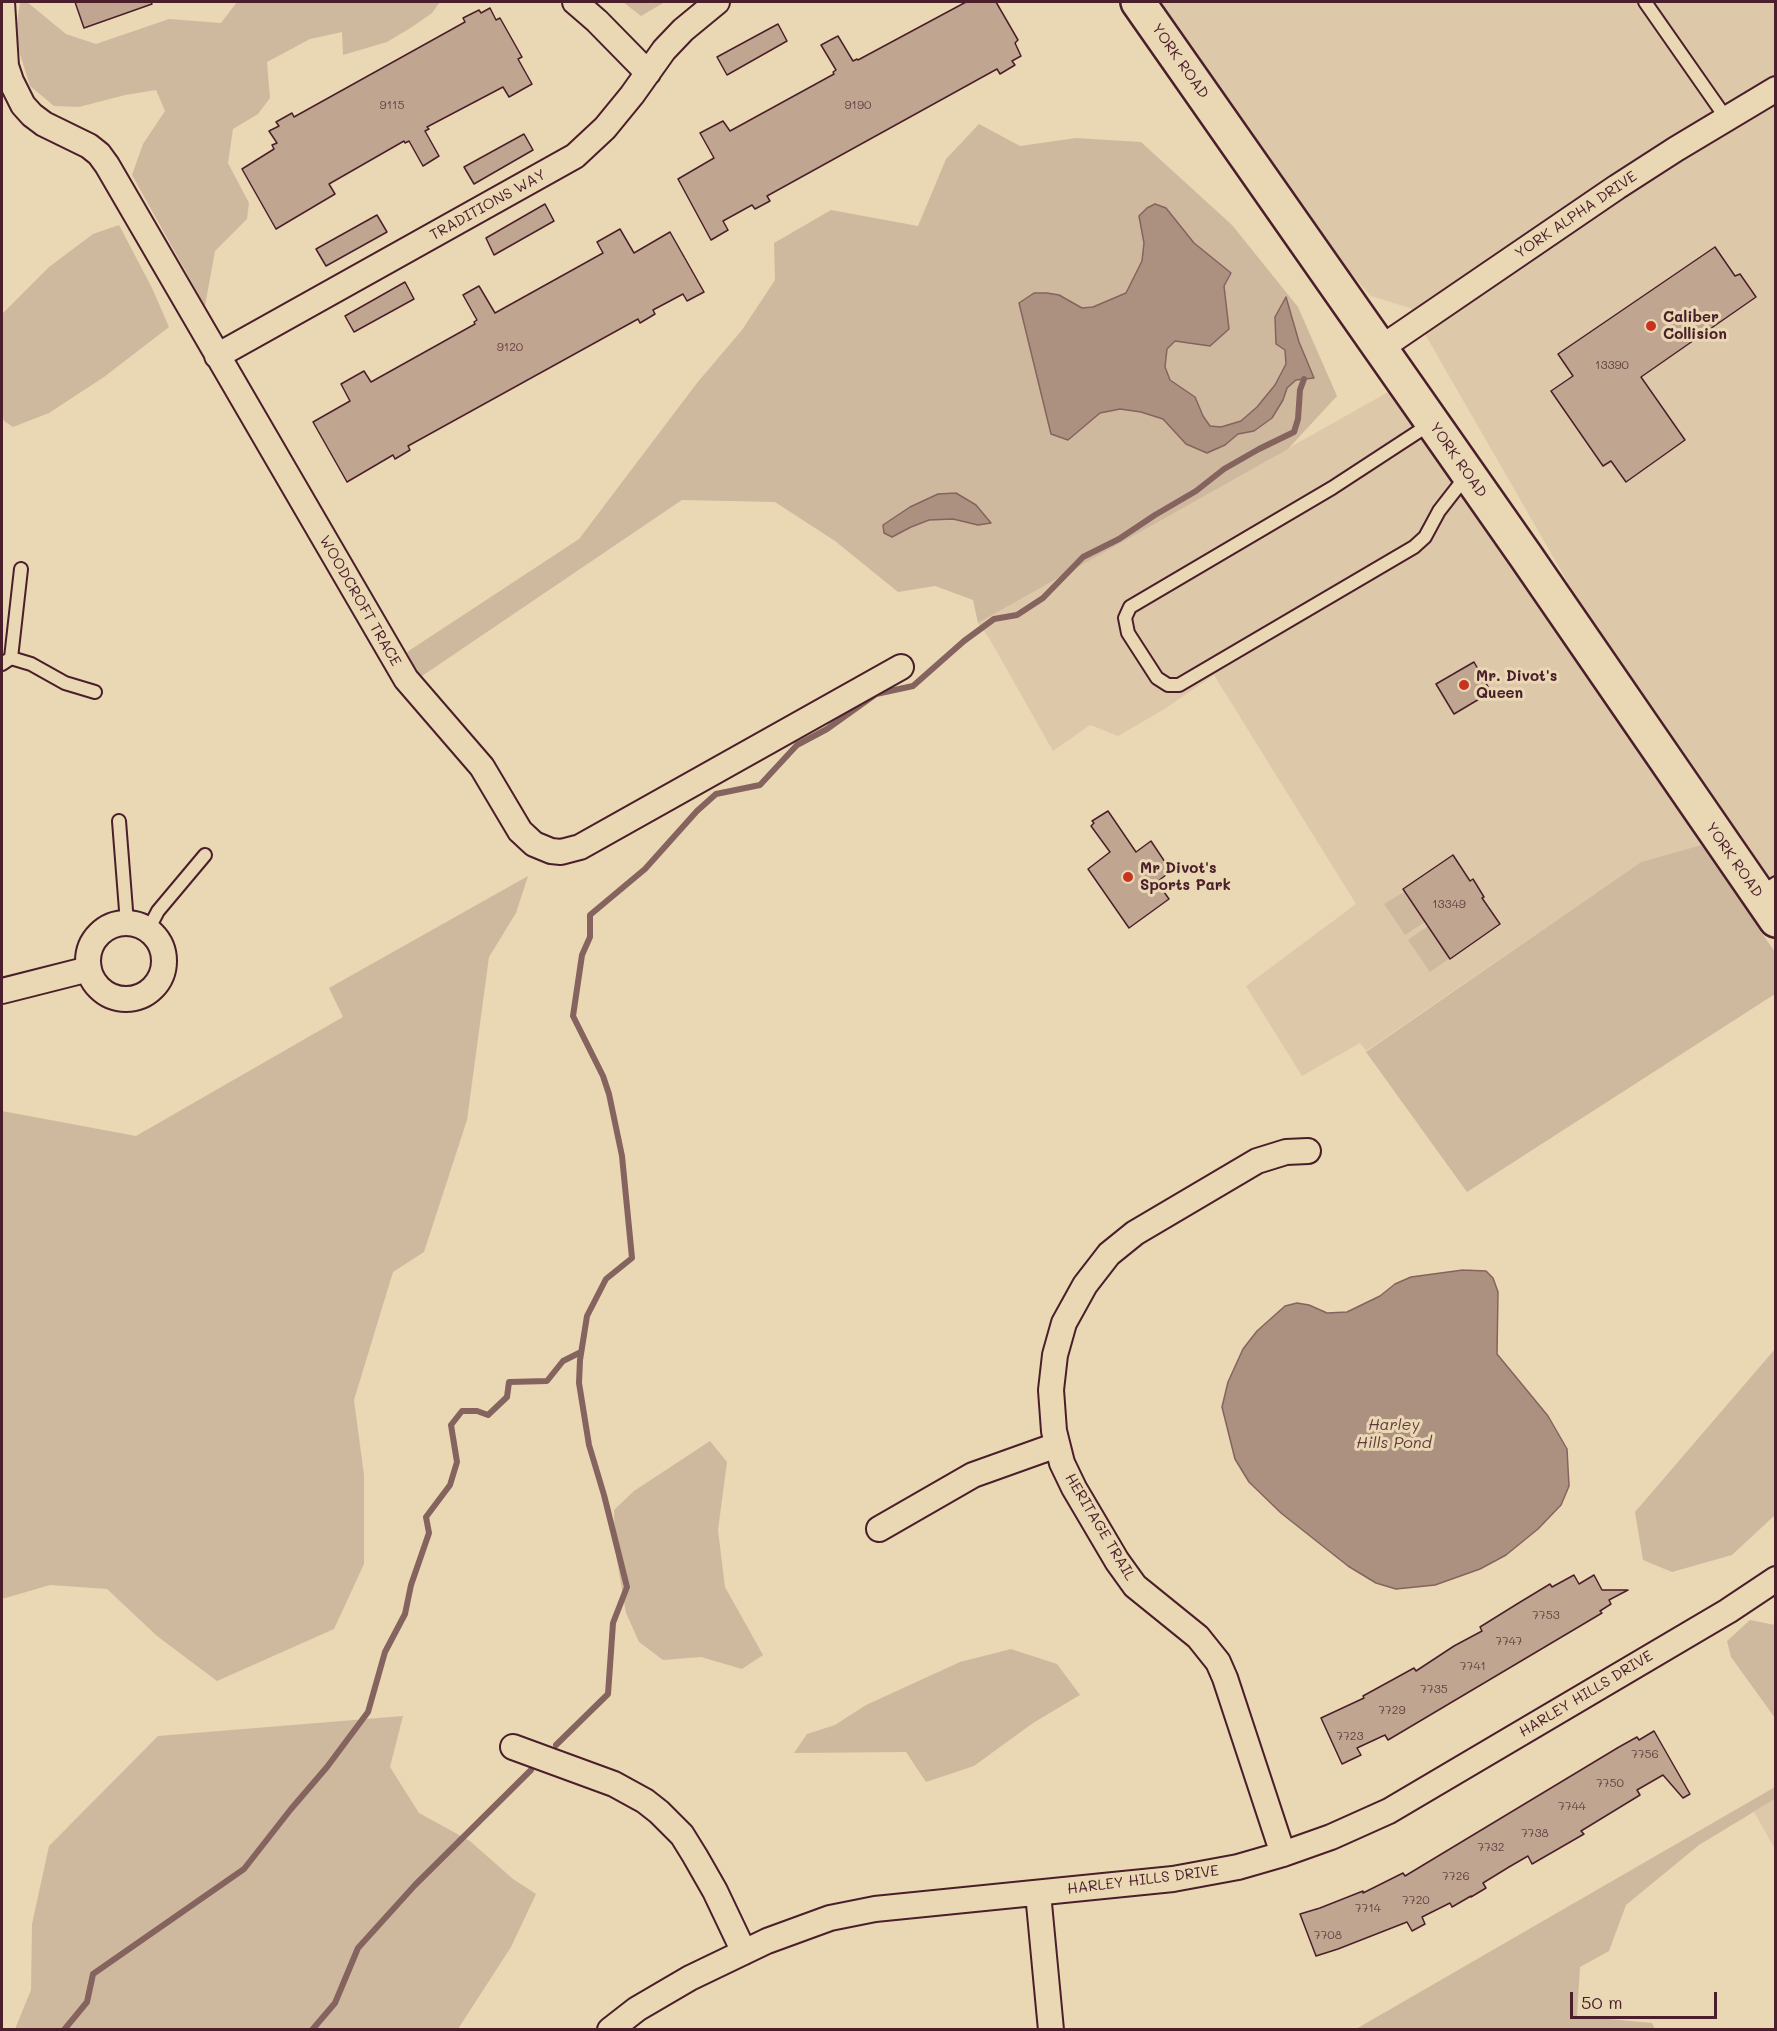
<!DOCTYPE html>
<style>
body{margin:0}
#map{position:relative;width:1777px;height:2031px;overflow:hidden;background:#ead7b4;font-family:Mali,sans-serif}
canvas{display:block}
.frame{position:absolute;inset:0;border:3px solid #4a1f2b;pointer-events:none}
.scale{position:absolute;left:1570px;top:1992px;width:147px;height:27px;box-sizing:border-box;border:3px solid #4a1f2b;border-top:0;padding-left:8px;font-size:18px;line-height:21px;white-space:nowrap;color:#4a1f2b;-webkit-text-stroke:4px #ead7b4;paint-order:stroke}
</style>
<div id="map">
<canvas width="1777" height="2031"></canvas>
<div class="frame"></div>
<div class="scale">50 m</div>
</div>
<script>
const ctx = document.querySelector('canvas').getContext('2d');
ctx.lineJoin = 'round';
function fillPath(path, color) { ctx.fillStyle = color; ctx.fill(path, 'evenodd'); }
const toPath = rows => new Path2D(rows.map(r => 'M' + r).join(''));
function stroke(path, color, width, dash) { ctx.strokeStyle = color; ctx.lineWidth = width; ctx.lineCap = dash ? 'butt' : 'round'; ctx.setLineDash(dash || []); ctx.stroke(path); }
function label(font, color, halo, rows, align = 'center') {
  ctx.font = font + ' Mali,sans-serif'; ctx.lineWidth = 6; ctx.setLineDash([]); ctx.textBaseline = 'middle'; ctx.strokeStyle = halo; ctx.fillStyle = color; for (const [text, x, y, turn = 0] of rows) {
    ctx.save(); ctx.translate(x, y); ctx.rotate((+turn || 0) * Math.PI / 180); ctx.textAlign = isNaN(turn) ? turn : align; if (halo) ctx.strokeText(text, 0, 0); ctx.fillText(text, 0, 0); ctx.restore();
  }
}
fillPath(toPath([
 [1153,2,1775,2,1775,899,1636,701,1410,308,1371,296,1316,235],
 [1390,391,1630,732,1701,845,1641,862,1366,1051,1360,1043,1302,1076,1246,986,1356,904,1214,675,1163,710,1118,736,1090,725,1053,751,989,638,978,623],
 [1775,1799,1775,1849,1754,1812]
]), '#ddc8aa');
fillPath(toPath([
 [20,2,27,2,66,34,96,44,169,19,221,23,237,2,440,2,432,13,412,27,387,42,343,55,342,32,310,39,267,62,270,98,258,114,233,129,228,163,249,203,247,219,215,251,205,306,132,175,143,144,165,111,156,90,125,95,79,107,54,106,30,86,20,54,16,31],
 [623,2,665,2,641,16],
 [979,124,1020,146,1076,138,1141,142,1232,225,1298,307,1337,396,1288,449,978,623,973,600,935,586,898,592,835,541,775,502,682,500,419,678,407,652,579,539,697,383,742,330,775,280,774,243,831,210,918,226,946,159],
 [119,225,152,288,169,327,104,377,49,413,13,427,4,421,2,414,2,314,49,267,93,234],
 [1701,845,1775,952,1775,994,1467,1192,1366,1052,1641,862],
 [528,876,516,913,489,957,467,1120,424,1252,393,1272,354,1400,364,1475,364,1564,334,1629,217,1681,157,1636,107,1589,50,1585,2,1599,2,1111,136,1136,343,1017,329,988],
 [1404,892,1425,922,1405,935,1384,904],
 [1428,926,1450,958,1430,972,1408,940],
 [1775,1349,1775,1515,1732,1555,1672,1572,1643,1560,1635,1512],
 [710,1441,727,1462,718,1530,725,1587,763,1655,742,1669,701,1657,663,1660,639,1642,626,1613,615,1549,614,1510,634,1491],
 [1750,1620,1775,1625,1775,1718,1731,1657,1727,1641],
 [1011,1649,1057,1664,1080,1695,1033,1723,974,1766,926,1782,906,1752,794,1753,807,1734,835,1725,866,1705,960,1662],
 [403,1716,390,1767,419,1813,470,1841,513,1879,536,1894,511,1947,458,2029,15,2029,31,1990,32,1924,49,1846,158,1736],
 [1775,1787,1775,1799,1699,1845,1626,1905,1609,1951,1580,1967,1577,2016,1652,2023,1655,2029,1356,2029]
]), '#cfb99e');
const water = toPath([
 [1155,204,1166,208,1194,243,1231,273,1224,286,1229,329,1210,346,1175,341,1167,349,1165,367,1170,380,1195,397,1203,416,1210,426,1221,427,1241,421,1257,407,1275,385,1286,364,1285,350,1276,344,1275,317,1286,297,1299,342,1314,378,1296,380,1287,388,1283,400,1272,418,1254,431,1238,434,1225,445,1207,453,1186,444,1163,419,1141,412,1120,409,1100,413,1068,440,1051,434,1019,303,1034,293,1047,293,1059,295,1082,308,1093,307,1126,293,1142,261,1144,243,1139,216,1147,208,1155,204],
 [956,493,976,505,991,523,978,525,953,519,929,520,911,527,892,537,884,533,883,525,910,507,938,494,956,493],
 [1463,1270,1486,1271,1493,1278,1498,1292,1497,1354,1548,1416,1567,1449,1569,1486,1561,1505,1538,1529,1506,1555,1480,1569,1435,1585,1396,1589,1376,1583,1348,1566,1281,1513,1249,1482,1235,1459,1222,1407,1228,1382,1243,1349,1257,1331,1285,1306,1297,1303,1309,1305,1327,1313,1347,1312,1380,1296,1395,1284,1411,1277,1463,1270]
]);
fillPath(water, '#ad9180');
stroke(water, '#85635e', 1.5);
stroke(toPath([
 [556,1745,608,1694,613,1623,627,1587,604,1495,589,1445,579,1383,580,1360,587,1316,606,1279,632,1258,622,1156,609,1094,603,1076,573,1016,582,955,590,937,590,915,645,869,697,811,716,794,760,785,797,745,827,729,876,694,913,686,964,641,994,619,1017,615,1043,598,1083,557,1119,539,1155,515,1196,491,1224,469,1259,449,1294,432,1298,419,1300,390,1304,379],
 [64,2030,87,2002,93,1974,244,1869,291,1809,327,1767,368,1712,385,1652,405,1614,411,1585,429,1533,426,1517,450,1485,457,1462,451,1425,462,1411,477,1411,488,1415,507,1397,509,1382,547,1381,563,1361,581,1352],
 [312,2030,335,2003,358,1948,415,1885,531,1770]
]), '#85635e', 6);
const building = toPath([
 [75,2,151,2,152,4,84,28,75,2],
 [966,2,996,2,1018,40,1015,43,1021,56,1012,61,1015,65,1000,74,997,69,767,196,770,201,755,209,752,205,723,221,728,230,711,240,678,179,714,158,700,133,723,121,730,131,834,74,833,72,836,70,821,45,838,36,853,61,857,59,858,60,966,2],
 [490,8,496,20,500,18,522,57,518,59,532,84,509,97,503,87,427,127,429,129,425,131,439,156,423,166,409,141,405,143,404,141,329,184,335,194,276,229,242,169,274,149,272,145,277,143,269,131,279,126,276,122,292,113,294,117,465,22,463,18,479,10,481,13,490,8],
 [778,24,787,41,727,75,717,57,778,24],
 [524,134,533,150,474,184,464,167,524,134],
 [545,204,554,221,494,255,486,238,545,204],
 [377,215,387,232,326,266,316,249,377,215],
 [620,229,634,253,670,232,704,292,687,301,683,294,653,310,655,314,640,323,638,319,408,446,410,450,395,459,393,455,347,482,313,422,350,401,341,384,364,371,371,382,475,324,474,322,477,320,463,295,479,286,495,313,603,253,597,242,620,229],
 [1715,247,1735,276,1740,274,1756,297,1641,377,1685,440,1626,482,1611,461,1603,466,1551,391,1573,376,1558,354,1715,247],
 [405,282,414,299,354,332,345,316,405,282],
 [1474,662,1491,692,1454,714,1436,684,1474,662],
 [1108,811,1136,852,1151,841,1171,871,1157,882,1169,899,1129,928,1088,869,1110,852,1091,826,1094,823,1092,821,1108,811],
 [1453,855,1470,881,1473,879,1484,897,1482,898,1500,924,1450,959,1403,889,1453,855],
 [1574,1575,1579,1584,1594,1575,1602,1590,1628,1590,1609,1600,1611,1604,1600,1611,1602,1613,1388,1740,1385,1735,1357,1748,1361,1755,1342,1764,1321,1718,1364,1698,1363,1696,1414,1668,1416,1671,1454,1646,1482,1631,1480,1627,1517,1604,1550,1584,1552,1587,1574,1575],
 [1654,1731,1690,1794,1683,1798,1663,1775,1637,1790,1640,1795,1581,1831,1584,1834,1532,1864,1528,1856,1509,1867,1483,1883,1486,1888,1471,1897,1471,1896,1452,1907,1450,1903,1422,1917,1425,1924,1412,1931,1407,1922,1338,1949,1316,1956,1300,1914,1320,1908,1363,1891,1363,1893,1403,1873,1405,1876,1619,1747,1637,1737,1639,1740,1654,1731]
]);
fillPath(building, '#c0a691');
stroke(building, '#4a1f2b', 1.5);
const lane = toPath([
 [1645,2,1726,118],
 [1430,424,1332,488,1130,607,1125,618,1128,633,1157,678,1168,685,1179,685,1414,547,1425,537,1439,511,1467,475],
 [11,658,31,664,65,683,95,692],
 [2,664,11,658,21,569],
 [119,821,127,923],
 [1759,894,1776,883],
 [148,930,158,911,205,855]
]);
const street = toPath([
 [2,2,6,66,11,81,23,105,32,115,44,124,89,146,99,154,107,165,406,679,482,767,520,831,534,844,551,851,561,852,580,847,901,667],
 [575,2,597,21,648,73],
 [1381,348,1617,187,1676,149,1776,89],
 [217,356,575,156,605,128,632,95,664,50,683,30,717,2],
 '88 961a38 38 0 1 1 76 0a38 38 0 1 1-76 0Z',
 [2,991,89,969],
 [879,1529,973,1475,1057,1445],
 [513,1747,614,1784,645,1801,659,1812,682,1835,695,1856,715,1891,744,1952],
 [1283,1854,1225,1678,1218,1662,1198,1637,1135,1586,1117,1561,1074,1488,1062,1463,1054,1431,1051,1390,1055,1355,1064,1323,1085,1285,1109,1254,1135,1233,1257,1161,1286,1152,1308,1151],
 [1038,1893,1051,2030],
 [610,2030,637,2009,690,1978,767,1941,830,1918,875,1909,1173,1879,1238,1867,1283,1854,1331,1837,1389,1811,1728,1611,1776,1579]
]);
const secondary = toPath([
 [1138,2,1525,555,1776,920]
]);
stroke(lane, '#4a1f2b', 16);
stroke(street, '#4a1f2b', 28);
stroke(secondary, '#4a1f2b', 38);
stroke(lane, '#ead7b4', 12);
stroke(street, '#ead7b4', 24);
stroke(secondary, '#ead7b4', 33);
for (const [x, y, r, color] of [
 [1651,326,6,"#c8321e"],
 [1464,685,6,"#c8321e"],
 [1128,877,6,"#c8321e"]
]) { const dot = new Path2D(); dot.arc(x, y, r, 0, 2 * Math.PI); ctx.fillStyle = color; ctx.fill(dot); stroke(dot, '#ead7b4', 2); }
label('12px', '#684144', null, [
 ["9115",392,105],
 ["9190",858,105],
 ["9120",510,347],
 ["13390",1612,365],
 ["13349",1449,904],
 ["7753",1546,1615],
 ["7747",1509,1641],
 ["7741",1473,1666],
 ["7735",1434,1689],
 ["7729",1392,1710],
 ["7723",1350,1736],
 ["7756",1645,1754],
 ["7750",1610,1783],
 ["7744",1572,1806],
 ["7738",1535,1833],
 ["7732",1491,1847],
 ["7726",1456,1876],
 ["7720",1416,1900],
 ["7714",1368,1908],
 ["7708",1328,1935]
]);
label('15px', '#4a1f2b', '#ead7b4', [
 ["YORK ROAD",1180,61,55],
 ["TRADITIONS WAY",488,205,-29],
 ["YORK ALPHA DRIVE",1576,215,-34],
 ["YORK ROAD",1458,460,55],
 ["WOODCROFT TRACE",360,601,60],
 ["YORK ROAD",1734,860,55],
 ["HERITAGE TRAIL",1100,1527,59],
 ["HARLEY HILLS DRIVE",1586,1694,-31],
 ["HARLEY HILLS DRIVE",1143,1880,-7]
]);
label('bold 15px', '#4a1f2b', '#ead7b4', [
 ["Caliber",1663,317],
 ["Collision",1663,334],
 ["Mr. Divot's",1476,676],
 ["Queen",1476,693],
 ["Mr Divot's",1140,868],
 ["Sports Park",1140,885]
], 'left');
label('italic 16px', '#633c40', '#ead7b4', [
 ["Harley",1394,1425],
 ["Hills Pond",1394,1443]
]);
</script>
